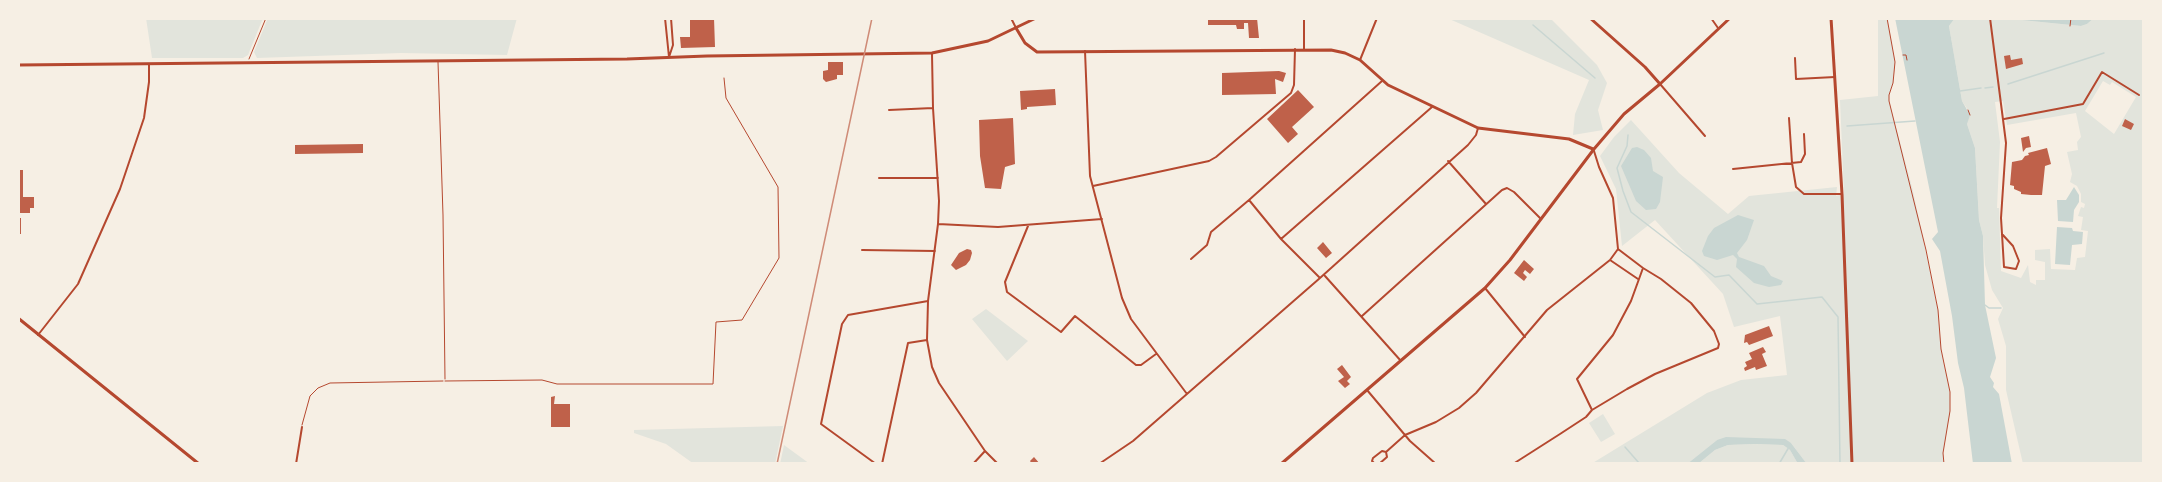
<!DOCTYPE html>
<style>
body{margin:0}
#map{position:relative;width:2162px;height:482px;overflow:hidden;background:#f6efe4;font-family:Georgia,serif}
canvas{display:block}
.frame{position:absolute;inset:0;border:20px solid #f6efe4;pointer-events:none}
</style>
<div id="map">
<canvas width="2162" height="482"></canvas>
<div class="frame"></div>
</div>
<script>
const ctx = document.querySelector('canvas').getContext('2d');
ctx.lineJoin = 'round';
function fillPath(path, color) { ctx.fillStyle = color; ctx.fill(path, 'evenodd'); }
const toPath = rows => new Path2D(rows.map(r => 'M' + r).join(''));
function stroke(path, color, width, dash) { ctx.strokeStyle = color; ctx.lineWidth = width; ctx.lineCap = dash ? 'butt' : 'round'; ctx.setLineDash(dash || []); ctx.stroke(path); }
fillPath(toPath([
 [146,18,263,18,248,55,243,58,152,58],
 [268,18,517,18,507,55,401,53,257,58,254,52],
 [1447,18,1550,18,1597,65,1607,83,1598,110,1603,130,1573,135,1575,114,1589,80],
 [1878,18,1887,18,1895,62,1893,83,1889,95,1889,101,1913,191,1938,310,1941,349,1950,392,1950,411,1943,453,1944,464,1807,464,1791,443,1717,440,1687,464,1591,464,1707,393,1741,380,1787,375,1780,316,1734,327,1723,294,1655,220,1622,246,1616,189,1600,156,1614,137,1631,120,1679,173,1728,214,1749,196,1837,187,1836,196,1844,194,1840,100,1878,96],
 [1955,18,2001,18,2081,26,2087,24,2094,18,2144,18,2144,464,2023,464,2006,390,2006,346,1998,319,2003,308,1992,290,1985,265,1983,236,1979,220,1975,148,1967,124,1968,110,1962,101,1949,26],
 [2103,81,2110,85,2112,82,2136,97,2114,134,2085,111],
 [2003,101,2007,125,2076,113,2081,137,2077,142,2078,150,2067,152,2072,174,2070,182,2077,186,2081,194,2081,202,2085,204,2084,208,2081,207,2078,216,2083,217,2081,230,2088,231,2085,257,2077,258,2075,270,2051,269,2050,249,2035,250,2035,260,2045,262,2045,280,2036,280,2036,285,2030,282,2028,265,2021,278,2001,271,1999,208,1997,208,2000,142,1995,102],
 [986,309,1028,341,1007,361,972,319],
 [1603,414,1615,434,1601,442,1589,423],
 [783,426,775,464,694,464,666,444,634,433,634,430],
 [1755,444,1783,445,1790,450,1798,464,1698,464,1715,450,1728,445],
 [784,445,810,464,780,464]
]), '#e2e4dc');
fillPath(toPath([
 [1895,18,1955,18,1949,26,1962,101,1970,115,1967,124,1975,148,1979,220,1983,236,1985,305,1996,358,1990,377,1994,383,1993,387,1999,394,2012,464,1973,464,1964,388,1958,363,1952,316,1940,251,1932,239,1938,232],
 [2001,18,2094,18,2087,24,2081,26],
 [1637,147,1644,150,1651,158,1653,171,1663,177,1660,202,1656,209,1646,210,1636,201,1621,166,1632,148],
 [2074,187,2079,195,2079,202,2074,210,2073,222,2058,221,2057,200,2066,200],
 [1738,215,1754,220,1747,240,1737,253,1739,257,1764,266,1771,276,1783,281,1781,285,1769,287,1754,283,1736,267,1737,259,1733,255,1717,260,1704,256,1702,251,1708,236,1714,228],
 [2057,227,2072,228,2073,231,2083,232,2082,244,2072,245,2070,265,2055,264],
 [1726,437,1785,439,1791,443,1807,464,1798,464,1790,450,1783,445,1755,444,1728,445,1715,450,1698,464,1687,464,1717,440]
]), '#c9d6d2');
stroke(toPath([
 [1533,25,1595,78],
 [2008,84,2104,53],
 [1985,88,1993,87],
 [1960,91,1981,88],
 [1847,126,1915,121],
 [1628,135,1627,146,1617,168,1623,191,1631,212,1715,277,1729,275,1757,304,1822,297,1838,317,1840,464],
 [1985,305,1989,308,2001,308],
 [1625,447,1639,463],
 [1779,464,1789,447]
]), '#c9d6d2', 1.5);
fillPath(toPath([
 [690,18,714,18,715,47,681,48,680,37,690,37],
 [1208,18,1257,18,1259,38,1249,38,1248,23,1244,23,1244,29,1237,29,1236,25,1208,25],
 [2010,55,2011,60,2022,58,2023,64,2006,69,2004,56],
 [828,62,843,62,843,75,837,75,837,79,826,82,823,79,823,71,828,70],
 [1279,71,1286,73,1283,82,1275,79,1276,94,1222,95,1222,73],
 [1055,89,1056,105,1027,107,1027,109,1021,110,1020,91],
 [1298,90,1314,107,1292,127,1298,134,1288,143,1267,119],
 [1013,118,1015,164,1005,167,1001,189,985,188,980,156,979,120],
 [2125,119,2134,124,2131,130,2122,126],
 [2029,136,2031,147,2026,148,2023,152,2021,138],
 [363,144,363,153,295,154,295,145],
 [2047,148,2051,164,2045,166,2042,195,2031,195,2021,194,2021,192,2014,189,2014,186,2010,185,2012,162,2022,160,2025,156,2029,155,2028,153],
 [18,170,23,170,23,197,34,197,34,208,30,208,30,213,18,213],
 [18,218,21,218,21,234,18,234],
 [1323,242,1332,253,1326,258,1317,248],
 [967,249,971,250,972,253,970,260,966,265,956,270,951,265,959,253],
 [1524,260,1534,269,1530,274,1525,270,1523,273,1527,277,1524,281,1514,273],
 [1769,326,1773,336,1749,345,1747,342,1744,343,1745,335],
 [1763,347,1766,352,1762,354,1767,366,1756,370,1755,367,1745,371,1744,368,1747,366,1745,362,1752,359,1749,353],
 [1342,365,1351,377,1347,381,1350,384,1345,388,1338,381,1344,377,1337,369],
 [555,396,554,404,570,404,570,427,551,427,551,397],
 [1034,457,1040,464,1032,464,1030,461]
]), '#bf614a');
stroke(toPath([
 [1887,18,1895,62,1893,83,1889,95,1889,101,1926,250,1938,310,1941,349,1950,392,1950,411,1943,453,1944,464],
 [2070,26,2071,18],
 [1903,55,1906,55,1907,60],
 [249,59,266,18],
 [1968,110,1970,115]
]), '#b5482f', 1);
stroke(toPath([
 [438,62,443,215,445,379],
 [445,381,542,380,557,384,713,384,716,322,742,320,779,258,778,187,726,98,724,78],
 [302,425,310,396,318,388,330,383,443,381]
]), '#b5482f', 1);
stroke(toPath([
 [665,18,669,57],
 [1011,18,1016,28],
 [1711,18,1718,28],
 [1990,18,2006,143,2001,218,2002,234,2004,267,2016,269,2019,261,2013,246,2002,234],
 [1304,49,1304,18],
 [1085,51,1090,176,1122,298,1131,319,1187,394],
 [932,54,933,108,939,201,938,224,928,301,927,340,932,367,939,383,985,451,998,464],
 [669,57,673,45,671,18],
 [1795,58,1796,79,1835,77],
 [1360,60,1377,18],
 [1660,84,1705,136],
 [889,110,933,108],
 [1789,118,1792,163,1796,187,1804,194,1842,194],
 [2004,119,2083,104,2102,72,2139,95],
 [1448,161,1486,204],
 [1733,169,1801,162,1805,154,1804,134],
 [879,178,938,178],
 [1093,186,1209,161,1216,157,1291,93,1294,85,1295,49],
 [938,224,998,227,1102,219],
 [1028,226,1005,282,1007,292,1061,332,1075,316,1136,365,1141,365,1156,354],
 [1281,239,1432,107],
 [862,250,935,251],
 [1191,259,1207,245,1211,232,1249,200],
 [1610,260,1638,279],
 [1325,276,1401,361],
 [1320,278,1281,239,1249,200,1382,81],
 [1485,288,1525,337],
 [1362,316,1502,190,1507,188,1514,192,1541,219],
 [38,335,78,284,120,189,144,118,149,82,149,65],
 [1367,390,1410,441,1436,464],
 [1592,410,1577,379,1613,335,1631,301,1643,268,1618,249,1613,198,1599,167,1594,151],
 [296,464,302,427],
 [876,464,821,424,842,324,848,315,928,301],
 [882,464,908,343,927,340],
 [973,464,985,451],
 [1099,464,1133,441,1320,278,1468,145,1476,135,1478,128],
 [1375,464,1372,461,1373,458,1382,451,1386,452],
 [1379,464,1387,457,1386,452,1405,435,1436,422,1459,408,1476,393,1547,310,1610,260,1618,249],
 [1513,464,1560,434,1586,417,1592,410,1627,389,1655,374,1718,348,1719,344,1714,331,1691,303,1661,279,1643,268]
]), '#b5482f', 2);
stroke(toPath([
 [1590,18,1645,67,1660,84],
 [1831,18,1842,194,1852,464],
 [1016,28,1025,43,1037,52,1331,50,1345,53,1360,60,1388,85,1478,128,1569,139,1593,149],
 [18,318,199,464]
]), '#b5482f', 3);
stroke(toPath([
 [18,65,627,59,707,56,932,53,988,41,1036,18]
]), '#b5482f', 3);
stroke(toPath([
 [1281,464,1485,288,1510,260,1594,149,1624,114,1660,84,1730,18]
]), '#b5482f', 3);
stroke(toPath([
 [777,464,872,18]
]), '#cf8b77', 1.5);
</script>
